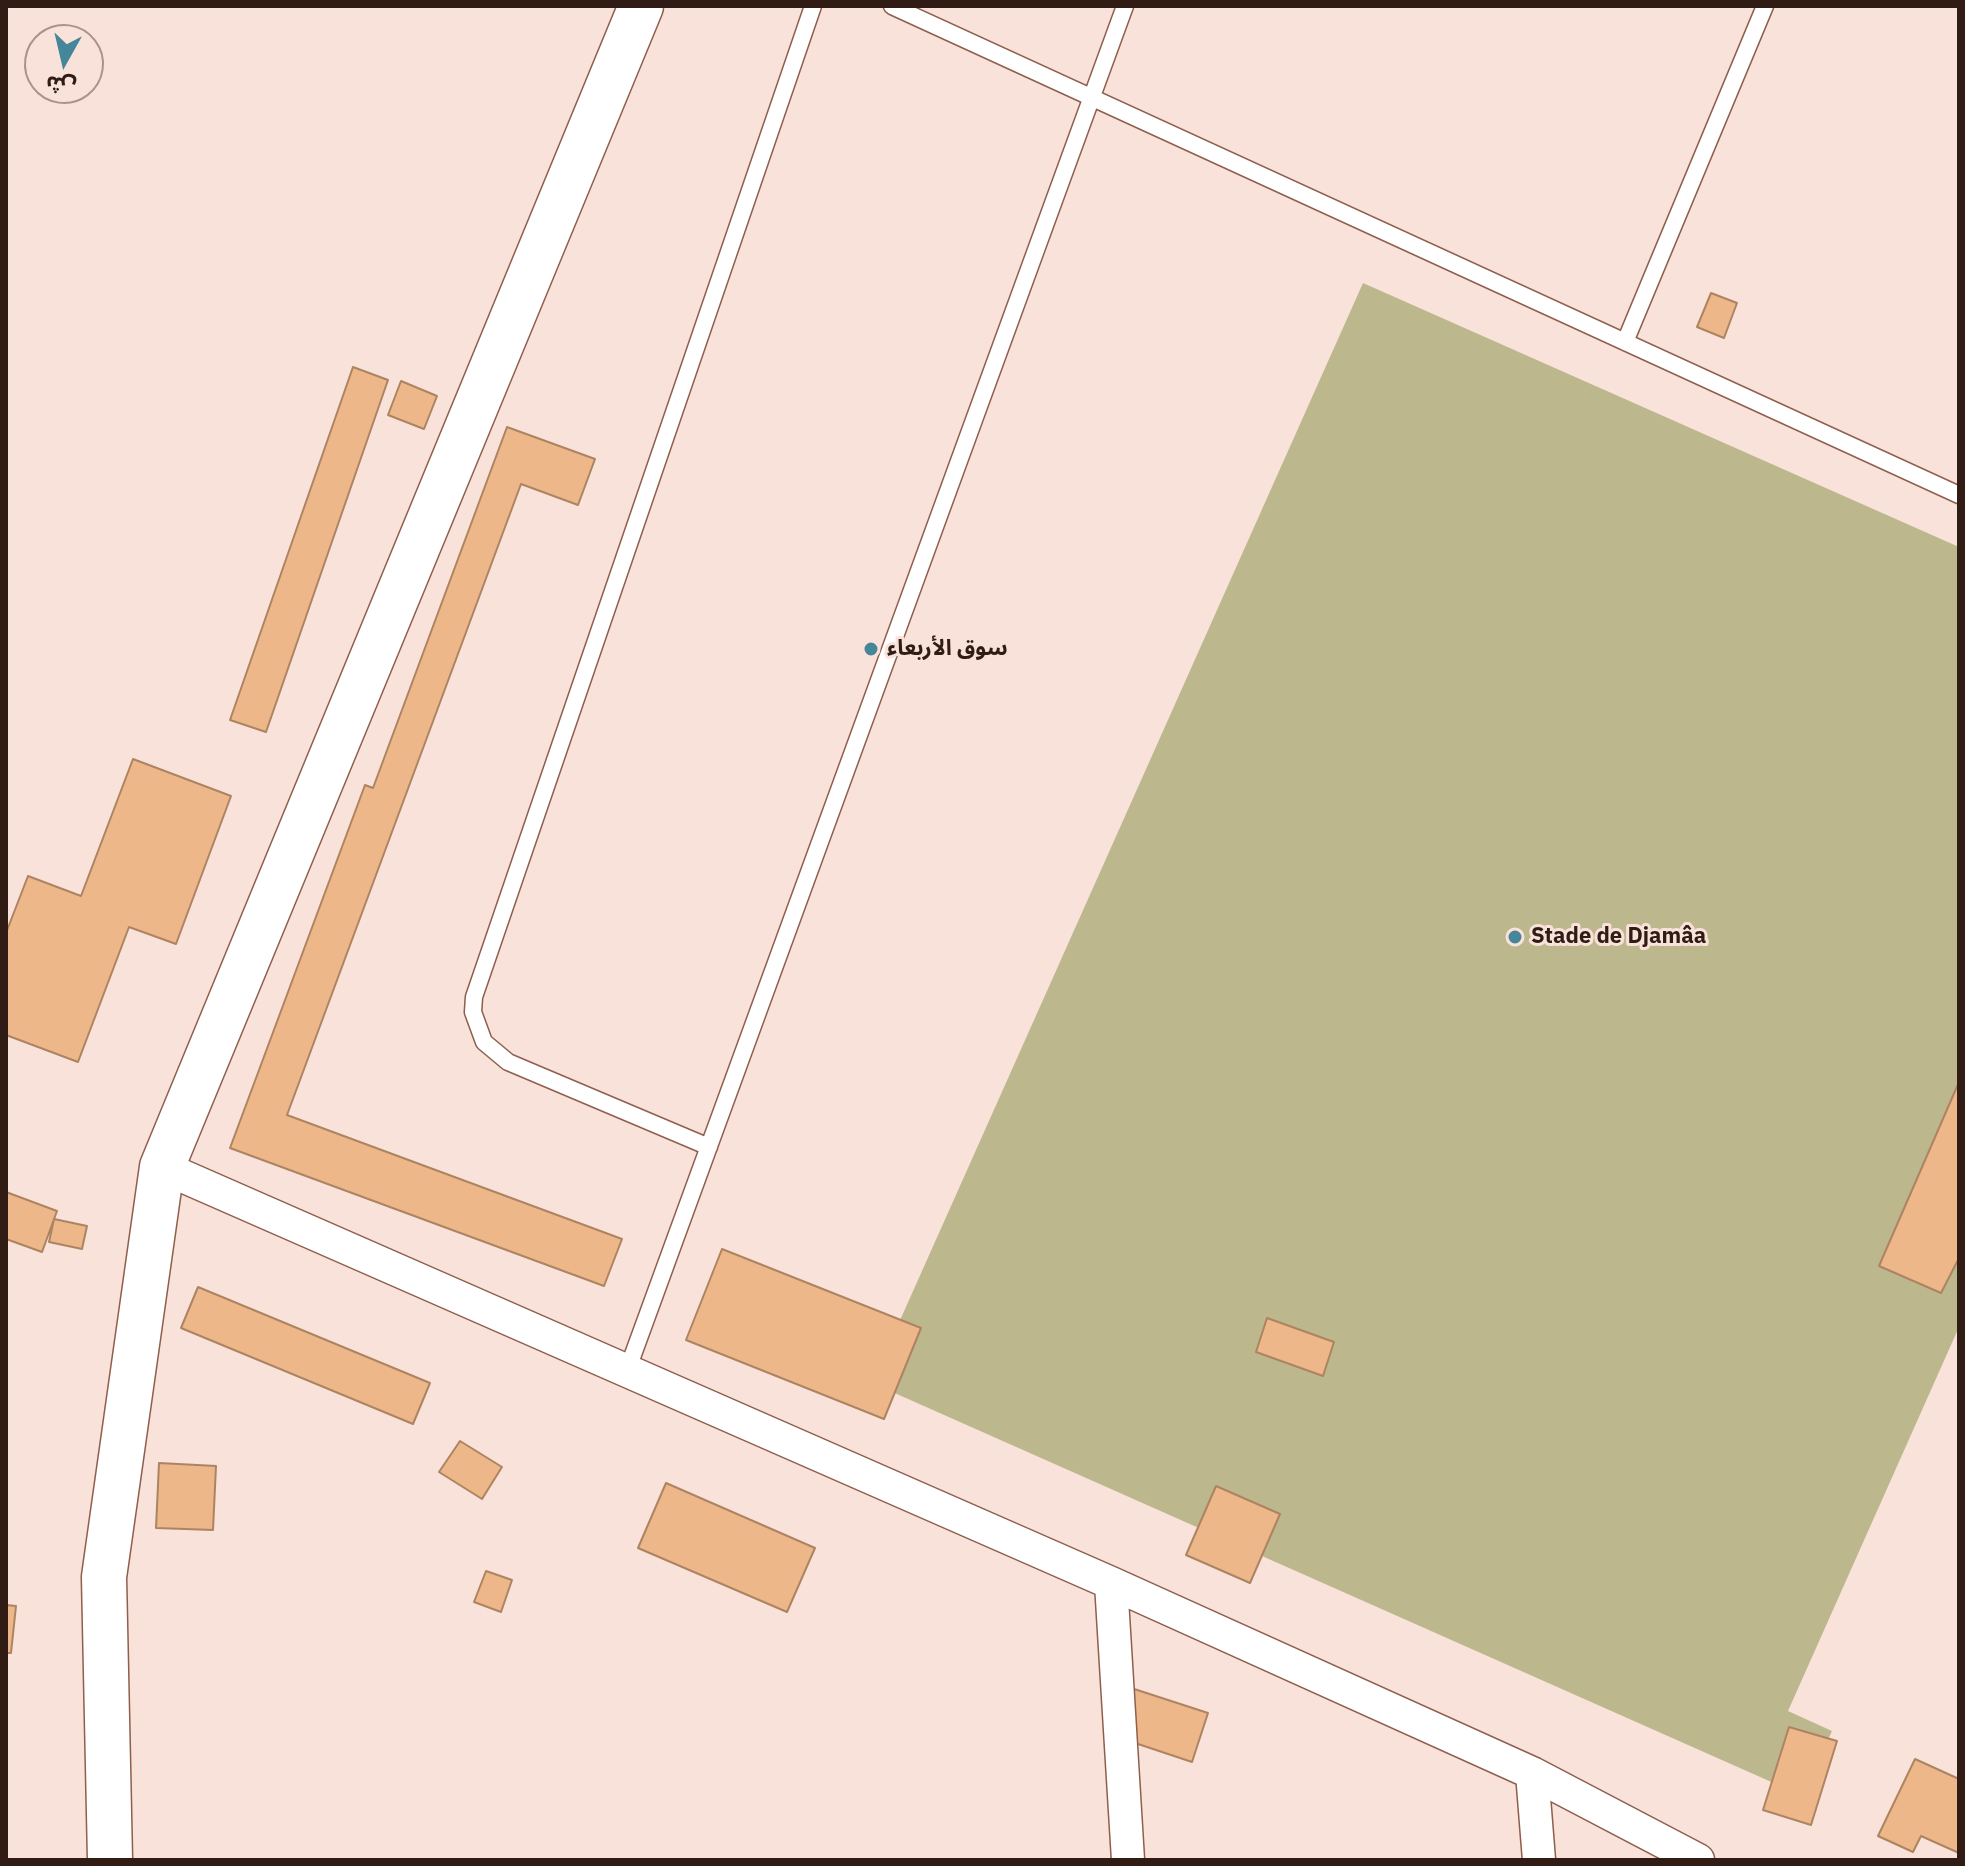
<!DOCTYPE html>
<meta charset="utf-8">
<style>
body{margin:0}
#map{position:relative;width:1965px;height:1866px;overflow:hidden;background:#f9e2d9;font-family:"IBM Plex Sans","Noto Sans Arabic",sans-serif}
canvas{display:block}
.frame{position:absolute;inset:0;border:8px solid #301c15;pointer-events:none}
.north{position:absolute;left:24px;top:24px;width:80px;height:80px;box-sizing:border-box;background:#f9e2d9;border:2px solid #a9938b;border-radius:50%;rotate:188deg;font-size:22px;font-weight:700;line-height:32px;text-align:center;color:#301c15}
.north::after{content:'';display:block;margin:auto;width:28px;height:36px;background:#46869a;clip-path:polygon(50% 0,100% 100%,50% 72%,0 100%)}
</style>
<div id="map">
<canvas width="1965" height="1866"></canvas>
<div class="frame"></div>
<div class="north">ش</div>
</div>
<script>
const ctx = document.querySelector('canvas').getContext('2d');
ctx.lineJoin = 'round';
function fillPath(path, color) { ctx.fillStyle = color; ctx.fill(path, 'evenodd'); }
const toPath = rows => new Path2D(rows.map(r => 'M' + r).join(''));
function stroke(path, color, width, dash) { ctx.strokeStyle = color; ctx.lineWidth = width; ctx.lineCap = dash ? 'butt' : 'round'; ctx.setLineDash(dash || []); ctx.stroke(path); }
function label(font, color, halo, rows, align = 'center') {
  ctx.font = font + ' "IBM Plex Sans","Noto Sans Arabic",sans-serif'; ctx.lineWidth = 6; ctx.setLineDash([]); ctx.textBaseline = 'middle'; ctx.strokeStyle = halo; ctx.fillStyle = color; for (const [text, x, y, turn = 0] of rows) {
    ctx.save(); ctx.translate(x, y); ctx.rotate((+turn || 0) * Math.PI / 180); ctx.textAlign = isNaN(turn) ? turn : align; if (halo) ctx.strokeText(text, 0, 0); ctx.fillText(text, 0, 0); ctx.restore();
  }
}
fillPath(toPath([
 [1363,283,1959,547,1959,1327,1788,1711,1832,1731,1803,1796,872,1383]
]), '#bdb78e');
const building = toPath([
 [1711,293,1737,303,1724,338,1697,327,1711,293],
 [353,367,388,380,266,732,230,720,353,367],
 [401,381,437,396,424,429,388,415,401,381],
 [507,427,595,459,578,505,521,484,287,1115,622,1239,604,1286,230,1148,365,785,373,788,507,427],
 [133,759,231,796,176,944,129,927,78,1062,6,1035,6,933,28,876,81,896,133,759],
 [1959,1082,1959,1258,1941,1293,1879,1266,1959,1082],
 [6,1192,57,1211,42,1252,6,1239,6,1192],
 [54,1219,87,1226,82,1249,49,1242,54,1219],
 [722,1249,921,1328,884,1419,686,1340,722,1249],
 [198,1287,430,1383,413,1424,181,1328,198,1287],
 [1267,1318,1334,1342,1323,1376,1256,1352,1267,1318],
 [460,1441,502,1467,482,1499,439,1472,460,1441],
 [159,1463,216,1466,213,1530,156,1528,159,1463],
 [666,1483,815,1548,787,1612,638,1548,666,1483],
 [1216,1486,1280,1514,1250,1583,1186,1555,1216,1486],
 [486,1571,512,1580,501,1612,474,1602,486,1571],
 [6,1605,16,1606,11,1653,6,1653,6,1605],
 [1128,1687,1208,1713,1192,1762,1111,1735,1128,1687],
 [1789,1727,1837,1741,1811,1825,1763,1810,1789,1727],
 [1915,1759,1959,1779,1959,1853,1921,1836,1913,1852,1878,1836,1915,1759]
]);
fillPath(building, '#edb78a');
stroke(building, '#ad8462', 2);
const lane = toPath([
 [892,6,1959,495],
 [1625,342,1765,6],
 [709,1147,508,1062,484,1042,473,1012,474,997,813,6],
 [627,1371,1125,6]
]);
const street = toPath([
 [162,1167,1111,1583,1532,1773,1698,1860],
 [1111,1583,1128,1860],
 [1532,1773,1539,1860]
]);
const secondary = toPath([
 [110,1860,104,1577,162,1167,641,6]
]);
stroke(lane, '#8f5e4d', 19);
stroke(street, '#8f5e4d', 35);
stroke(secondary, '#8f5e4d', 47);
stroke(lane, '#fff', 16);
stroke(street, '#fff', 32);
stroke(secondary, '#fff', 44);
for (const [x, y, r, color] of [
 [871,649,8,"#46869a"],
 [1515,937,8,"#46869a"]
]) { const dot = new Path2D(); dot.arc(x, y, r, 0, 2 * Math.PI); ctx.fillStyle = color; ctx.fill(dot); stroke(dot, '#f9e2d9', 3); }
label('bold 22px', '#301c15', '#f9e2d9', [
 ["سوق الأربعاء",887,649],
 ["Stade de Djamâa",1531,937]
], 'left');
</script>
